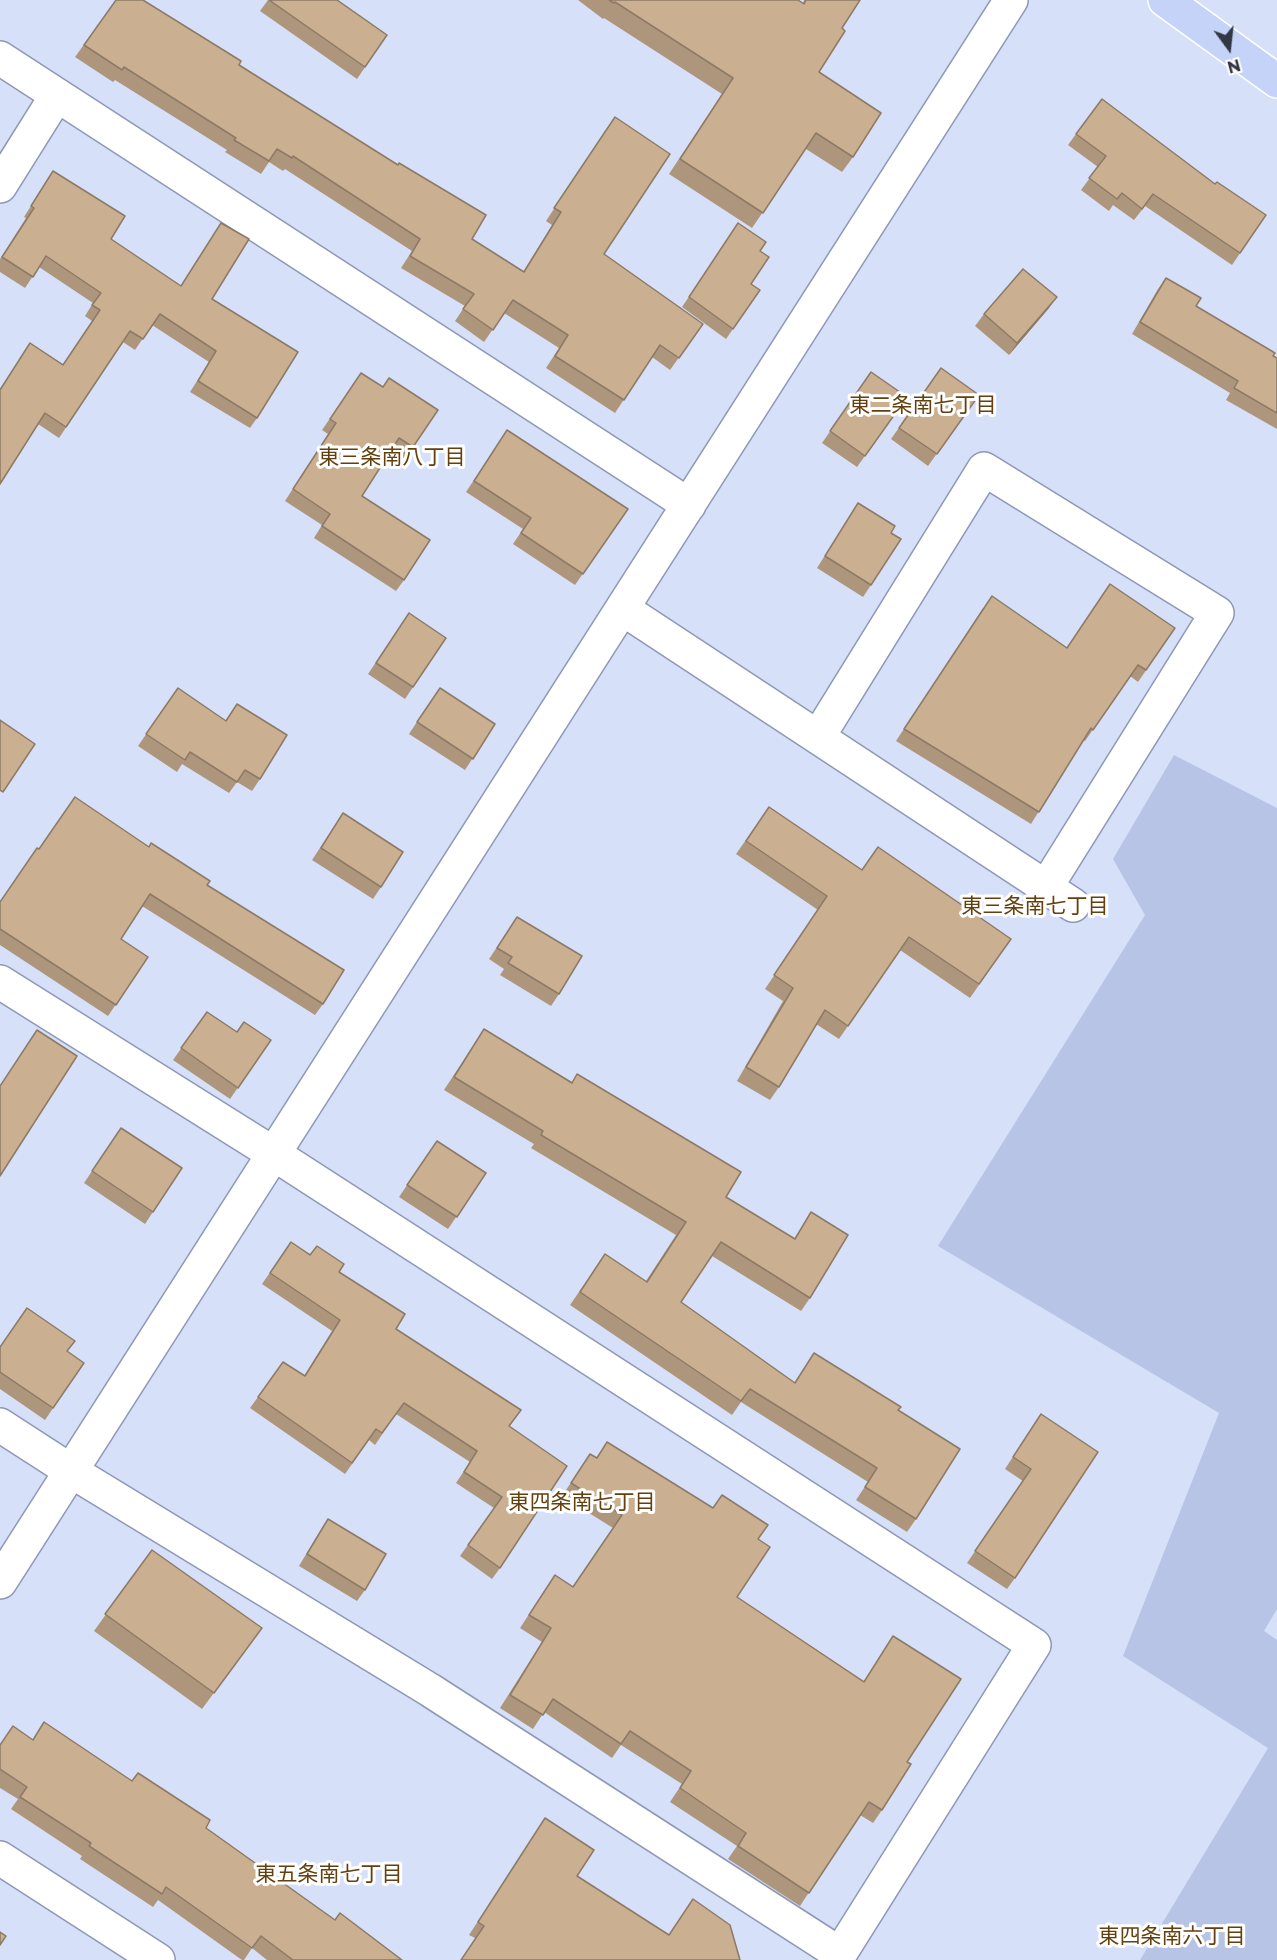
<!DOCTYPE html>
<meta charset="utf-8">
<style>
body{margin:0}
#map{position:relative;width:1277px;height:1960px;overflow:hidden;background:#d6e0f9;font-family:Montserrat,sans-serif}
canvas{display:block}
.north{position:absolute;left:1199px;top:18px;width:60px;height:60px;-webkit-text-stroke:4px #fff;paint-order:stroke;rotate:165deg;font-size:16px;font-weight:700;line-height:24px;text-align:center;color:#323744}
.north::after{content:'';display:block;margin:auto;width:21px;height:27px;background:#323744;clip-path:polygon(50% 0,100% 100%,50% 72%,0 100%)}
</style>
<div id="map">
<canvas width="1277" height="1960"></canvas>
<div class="north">N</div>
</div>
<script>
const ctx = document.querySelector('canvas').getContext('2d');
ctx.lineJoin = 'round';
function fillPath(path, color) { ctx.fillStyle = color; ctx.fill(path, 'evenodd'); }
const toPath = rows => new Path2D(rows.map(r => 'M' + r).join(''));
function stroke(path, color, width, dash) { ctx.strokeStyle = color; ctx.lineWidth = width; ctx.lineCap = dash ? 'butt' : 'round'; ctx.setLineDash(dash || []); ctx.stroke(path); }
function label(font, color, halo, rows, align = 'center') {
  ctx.font = font + ' Montserrat,"Noto Sans JP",sans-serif'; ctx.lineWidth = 6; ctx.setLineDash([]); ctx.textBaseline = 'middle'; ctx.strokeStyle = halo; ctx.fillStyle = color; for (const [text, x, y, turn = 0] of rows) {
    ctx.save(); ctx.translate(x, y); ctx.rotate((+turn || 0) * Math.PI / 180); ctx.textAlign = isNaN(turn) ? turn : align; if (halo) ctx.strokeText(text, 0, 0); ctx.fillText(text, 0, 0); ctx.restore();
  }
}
fillPath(toPath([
 [1174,755,1277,808,1277,1609,1264,1631,1277,1640,1277,1960,1140,1960,1268,1748,1123,1656,1219,1413,938,1246,1145,915,1113,859]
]), '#b7c4e5');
const minor = toPath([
 [0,58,689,505],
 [0,186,57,95],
 [623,609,1073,905],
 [818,737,984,469,1217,613,1046,887],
 [0,982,274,1154,1034,1645,836,1960],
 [0,1425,71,1471,430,1690,840,1954],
 [0,1582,1011,0],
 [0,1858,158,1960]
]);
const major = toPath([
 [1165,0,1277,81]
]);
stroke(minor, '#8d98b6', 36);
stroke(major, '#fff', 36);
stroke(minor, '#fff', 33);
stroke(major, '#c5d3f8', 33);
fillPath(toPath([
 [116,0,239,65,472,239,523,272,552,225,546,221,606,130,604,254,703,324,670,370,652,357,615,413,546,368,559,348,504,313,484,342,455,321,465,306,401,268,412,251,285,169,283,171,269,162,261,174,225,152,227,150,115,80,113,82,75,57],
 [268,0,337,0,387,35,357,79,260,11],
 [578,0,798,0,803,3,804,0,860,0,842,28,819,72,853,157,842,172,806,149,752,228,669,174,722,94,604,18,603,19],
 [1076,134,1215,184,1266,215,1232,265,1145,206,1134,220,1113,205,1109,211,1081,190,1098,167,1068,145],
 [53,171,111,239,181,286,221,223,212,299,257,418,250,428,190,392,209,362,152,325,135,350,123,342,59,438,38,424,0,484,0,389,30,343,63,364,92,321,85,316,93,303,39,267,25,288,0,272,0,259,26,218,24,217],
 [731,234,751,284,760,290,726,339,682,307],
 [1166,278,1196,306,1277,358,1277,429,1226,400,1230,393,1132,334,1158,289],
 [1049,308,1009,355,975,326,984,314],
 [941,368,979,395,928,466,891,439],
 [871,372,907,397,857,467,822,443],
 [361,373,413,447,405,459,392,450,362,496,404,580,396,591,314,538,322,525,285,501,328,434,322,430],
 [499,442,628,509,575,585,513,544,523,529,466,492],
 [858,503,891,533,871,585,863,597,817,568],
 [983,608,1067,648,1175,628,1138,682,1130,676,1085,741,1083,740,1031,824,896,741],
 [409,613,446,638,405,699,368,674],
 [178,688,225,721,237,704,260,779,252,791,237,782,229,793,182,764,177,772,138,746],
 [432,699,495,724,465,770,409,734],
 [769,807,862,870,1011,939,970,998,900,950,839,1039,816,1024,779,1087,770,1100,737,1081,783,1001,765,989,818,910,736,854],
 [343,813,381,887,373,899,312,860],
 [149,847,207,885,323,1004,315,1015,142,906,121,939,148,957,108,1016,0,945,0,902],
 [517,917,559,994,551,1006,500,975,504,969,489,959],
 [207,1012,237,1032,271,1040,230,1099,173,1060],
 [484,1029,572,1082,577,1074,726,1197,794,1239,811,1212,810,1298,801,1311,712,1256,681,1302,794,1383,814,1353,898,1410,916,1519,907,1532,856,1500,868,1482,741,1402,732,1415,570,1305,605,1254,646,1281,676,1235,531,1148,534,1144,444,1090],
 [121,1128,182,1168,145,1224,84,1183],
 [437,1141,486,1173,448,1229,399,1197],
 [291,1242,339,1272,396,1329,509,1426,500,1568,492,1579,460,1556,494,1508,456,1483,470,1462,396,1414,375,1445,369,1440,345,1474,250,1408,258,1397,304,1376,332,1331,262,1284],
 [0,1347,84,1363,45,1420,0,1389],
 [1041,1414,1015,1578,1007,1589,967,1563,1023,1481,1005,1469],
 [607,1442,758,1539,737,1597,864,1681,893,1636,907,1762,882,1810,873,1823,860,1815,800,1906,728,1859,737,1846,670,1802,682,1784,621,1745,612,1758,544,1712,533,1729,500,1708,542,1642,520,1628,555,1575,573,1586,613,1528,562,1496,590,1454,596,1458],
 [328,1519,365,1590,357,1601,299,1566,320,1531],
 [152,1550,250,1644,202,1709,94,1631],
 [0,1745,132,1781,206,1828,335,1920,402,1960,267,1960,252,1948,244,1960,242,1960,158,1900,153,1907,80,1859,82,1856,11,1809,18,1799,0,1788],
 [545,1818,577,1876,669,1935,475,1938,469,1935]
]), '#ae967d');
fillPath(toPath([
 [1057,297,1049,308,1009,355,1017,343]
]), '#8d7a66');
const building = toPath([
 [116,0,143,0,241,61,239,65,398,165,399,163,486,215,472,239,524,272,561,212,554,208,615,117,670,154,604,254,703,324,679,358,660,345,624,400,555,356,568,335,513,300,493,330,463,309,474,294,410,256,420,239,293,156,292,158,277,149,269,161,234,140,236,138,124,67,122,70,84,45,116,0],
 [269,0,337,0,387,35,365,67,269,0],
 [609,0,798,0,804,4,806,0,860,0,842,28,845,31,819,72,881,113,853,157,816,133,763,213,680,159,733,78,615,2,614,3,609,0],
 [1102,99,1215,184,1217,182,1266,215,1240,253,1153,194,1142,209,1122,193,1117,199,1089,178,1106,156,1076,134,1102,99],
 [53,171,125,216,111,239,181,286,221,223,249,239,212,299,298,352,257,418,198,381,216,351,160,314,143,339,130,331,66,427,45,413,0,484,0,390,30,343,63,365,100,310,92,305,101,293,46,256,33,277,2,257,34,208,31,206,53,171],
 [738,223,766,242,760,251,769,257,751,284,760,290,733,329,689,297,738,223],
 [1023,269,1057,297,1017,343,984,314,1023,269],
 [1166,278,1201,298,1196,306,1275,353,1273,356,1277,358,1277,413,1234,388,1238,381,1140,322,1166,278],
 [941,368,979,395,937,454,899,428,941,368],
 [871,372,907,397,865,456,830,431,871,372],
 [361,373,383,387,389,378,438,410,413,447,399,438,362,496,430,540,404,580,322,526,330,514,293,489,336,423,330,419,361,373],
 [507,430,628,509,583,574,521,533,531,518,474,481,507,430],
 [858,503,895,526,891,533,901,539,871,585,825,556,858,503],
 [1110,584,1175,628,1146,670,1138,665,1093,730,1091,728,1039,812,904,729,992,596,1067,648,1110,584],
 [409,613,446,638,413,687,376,663,409,613],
 [178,688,226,721,237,704,287,735,260,779,245,770,237,782,190,752,185,760,146,734,178,688],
 [440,688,495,724,473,759,417,722,440,688],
 [0,720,35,744,3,792,0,790,0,720],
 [75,797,149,847,151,843,210,881,207,885,344,970,323,1004,150,894,121,939,148,957,116,1005,0,929,0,902,37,848,39,849,75,797],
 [769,807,862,870,878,847,1011,939,979,984,909,937,848,1026,825,1010,779,1087,746,1067,793,988,774,975,827,896,746,841,769,807],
 [343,813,403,852,381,887,321,848,343,813],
 [517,917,582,956,559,994,508,963,512,957,497,948,517,917],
 [207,1012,237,1032,244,1022,271,1040,238,1088,181,1048,207,1012],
 [484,1029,572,1083,577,1074,741,1172,726,1197,795,1239,811,1212,848,1235,810,1298,721,1242,681,1302,795,1383,814,1353,901,1407,898,1410,960,1449,916,1519,865,1487,877,1468,750,1389,741,1401,580,1292,605,1254,647,1282,686,1222,541,1135,543,1131,454,1077,484,1029],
 [37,1030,77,1056,0,1176,0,1086,37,1030],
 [121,1128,182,1168,153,1212,92,1171,121,1128],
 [437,1141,486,1173,457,1217,407,1185,437,1141],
 [291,1242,310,1255,317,1246,344,1264,339,1272,405,1314,396,1329,521,1410,509,1426,567,1466,500,1568,468,1545,502,1497,464,1472,477,1451,404,1403,382,1433,376,1429,352,1463,258,1397,283,1362,305,1376,340,1320,270,1273,291,1242],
 [27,1308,75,1341,67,1351,84,1363,53,1408,0,1372,0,1347,27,1308],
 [1041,1414,1098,1452,1015,1578,975,1551,1031,1469,1013,1457,1041,1414],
 [607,1442,713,1508,722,1495,768,1525,758,1539,770,1547,737,1597,864,1682,893,1636,961,1679,907,1762,911,1764,882,1810,869,1802,809,1893,738,1846,746,1833,680,1788,691,1771,630,1731,621,1744,553,1699,543,1715,510,1695,551,1628,529,1615,555,1575,573,1587,622,1515,571,1483,590,1454,597,1458,607,1442],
 [328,1519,386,1554,365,1590,307,1554,328,1519],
 [152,1550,262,1628,214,1693,105,1614,152,1550],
 [44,1722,132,1781,138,1773,210,1820,206,1828,335,1920,340,1913,402,1960,293,1960,261,1936,252,1948,166,1887,162,1894,89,1846,91,1843,20,1797,27,1787,0,1769,0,1745,13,1726,33,1740,44,1722],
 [545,1818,594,1850,577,1876,669,1935,693,1899,730,1925,740,1960,461,1960,484,1926,478,1922,545,1818],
 [0,1932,6,1936,0,1945,0,1932]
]);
fillPath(building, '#caaf91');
stroke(building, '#8d7a66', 1.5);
label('21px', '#64400e', '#fff', [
 ["東二条南七丁目",923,406],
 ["東三条南八丁目",392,458],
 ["東三条南七丁目",1035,907],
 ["東四条南七丁目",582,1503],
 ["東五条南七丁目",329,1875],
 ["東四条南六丁目",1172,1937]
]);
</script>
